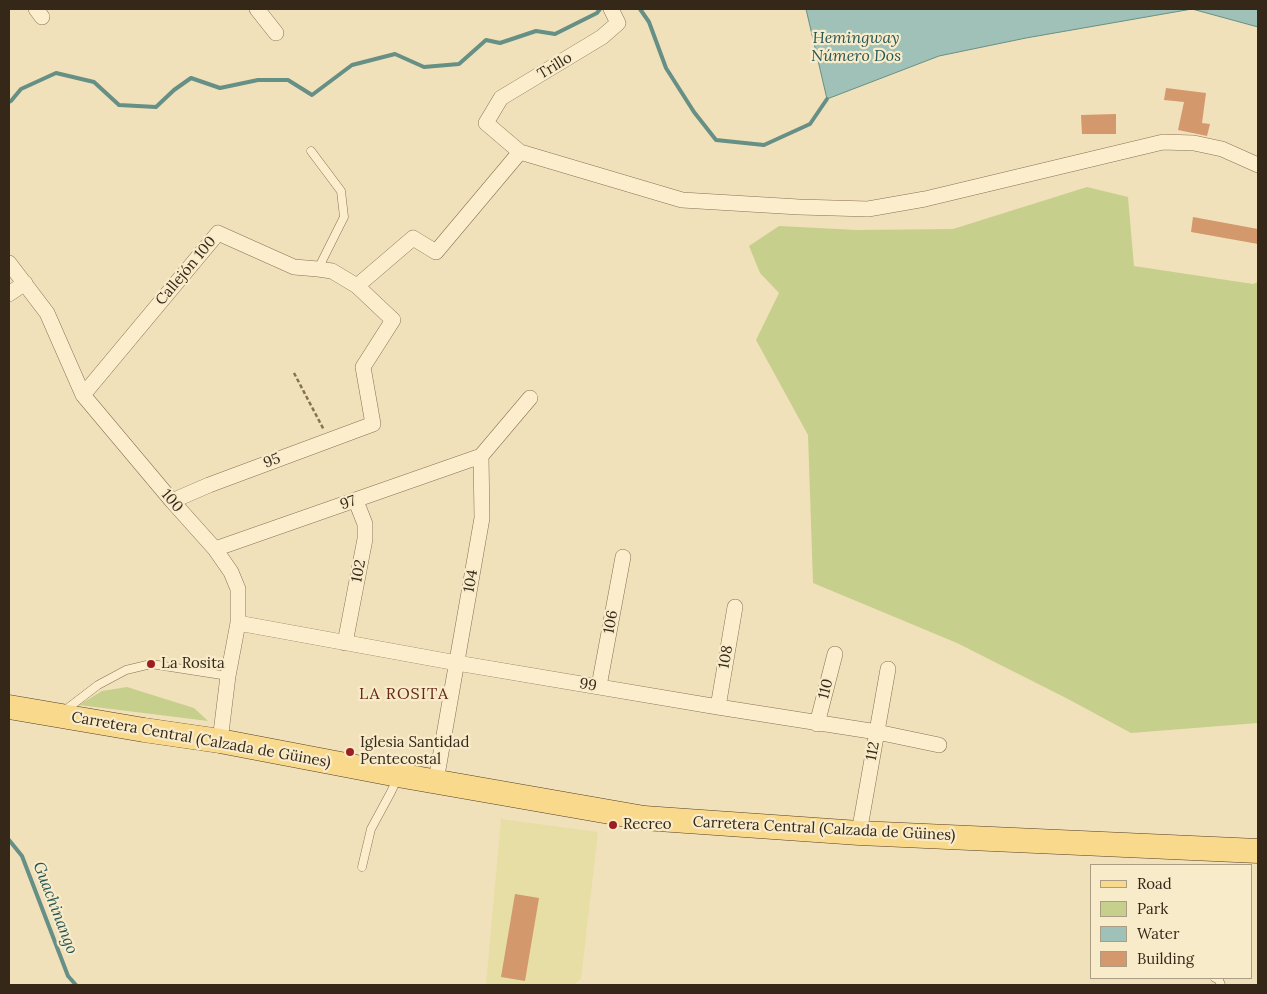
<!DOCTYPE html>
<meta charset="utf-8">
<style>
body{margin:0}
#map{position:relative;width:1267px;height:994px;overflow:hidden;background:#f1e1ba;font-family:Lora,serif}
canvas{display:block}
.frame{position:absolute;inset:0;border:10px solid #362819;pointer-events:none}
.legend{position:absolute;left:1090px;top:864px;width:162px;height:115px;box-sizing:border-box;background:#f8ebca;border:1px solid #aa9d83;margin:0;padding:6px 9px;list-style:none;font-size:15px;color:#362819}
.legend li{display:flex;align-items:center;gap:10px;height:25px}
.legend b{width:25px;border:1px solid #aa9d83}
</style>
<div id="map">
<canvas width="1267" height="994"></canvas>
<div class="frame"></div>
<ul class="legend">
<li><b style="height:6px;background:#f9d98c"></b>Road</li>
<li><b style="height:14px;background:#c7cf8d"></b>Park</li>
<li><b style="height:14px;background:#9fc1b7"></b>Water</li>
<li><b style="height:14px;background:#d3986c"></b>Building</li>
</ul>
</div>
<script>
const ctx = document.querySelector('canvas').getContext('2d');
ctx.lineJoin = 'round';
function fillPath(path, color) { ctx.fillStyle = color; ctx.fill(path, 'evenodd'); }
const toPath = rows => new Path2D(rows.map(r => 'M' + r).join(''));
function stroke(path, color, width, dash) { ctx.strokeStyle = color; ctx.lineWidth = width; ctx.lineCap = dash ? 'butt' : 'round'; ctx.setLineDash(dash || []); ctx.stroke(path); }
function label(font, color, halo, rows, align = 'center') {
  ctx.font = font + ' Lora,serif'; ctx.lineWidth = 4.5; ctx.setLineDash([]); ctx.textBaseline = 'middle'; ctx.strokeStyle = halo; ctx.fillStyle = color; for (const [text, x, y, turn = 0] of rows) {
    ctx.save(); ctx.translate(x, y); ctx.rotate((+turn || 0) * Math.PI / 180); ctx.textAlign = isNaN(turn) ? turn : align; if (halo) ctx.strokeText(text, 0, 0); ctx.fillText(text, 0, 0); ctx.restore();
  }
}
fillPath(toPath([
 [501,819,598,832,581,979,574,985,488,985,486,983]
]), '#e7dea6');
fillPath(toPath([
 [1087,187,1128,197,1134,266,1253,284,1258,282,1258,723,1131,733,1068,699,957,643,813,583,808,435,756,340,779,293,760,273,749,246,779,226,857,230,953,229],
 [127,687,194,708,208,721,79,705,102,691]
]), '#c7cf8d');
const water = toPath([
 [806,9,1258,9,1258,27,1192,9,1026,38,939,56,827,99,806,9]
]);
fillPath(water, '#9fc1b7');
stroke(water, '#668f85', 1);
stroke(toPath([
 [640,9,649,22,666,68,694,112,716,140,764,145,810,124,827,99],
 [9,102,11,101,21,89,56,73,94,82,119,105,156,107,174,90,191,78,220,88,258,80,288,80,312,95,352,65,395,54,424,67,459,64,486,40,500,43,536,31,555,34,597,13,600,9],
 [9,840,22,856,68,976,76,985]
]), '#668f85', 4);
fillPath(toPath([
 [1166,88,1206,93,1202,123,1210,124,1207,136,1178,130,1184,102,1164,100],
 [1116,114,1116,134,1082,134,1081,115],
 [1193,217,1258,229,1258,244,1191,232],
 [515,894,539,898,525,981,501,977]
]), '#d3986c');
const lane = toPath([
 [311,151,341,191,344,217,318,269],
 [64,711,98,685,126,670,151,664,228,676],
 [362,867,371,829,391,792,398,777],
 [1215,978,1219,980,1221,985]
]);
const street = toPath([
 [36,9,42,17],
 [257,9,276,33],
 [611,9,618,23,602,37,501,98,486,123,520,152,682,200,799,207,868,209,925,199,1163,142,1194,143,1222,149,1258,165],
 [9,263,47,313,83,395,172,501,215,549,231,572,238,589,238,623,228,676,220,741],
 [357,286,413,238,436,252,520,152],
 [9,294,25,283],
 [83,395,218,233,294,267,318,269,332,271,357,286,393,320,363,367,373,424,209,485,172,501],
 [215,549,481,456],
 [238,623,457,663,718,707,877,732,939,745],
 [345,643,365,539,365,524,356,501],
 [599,686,623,557],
 [718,707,735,607],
 [817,724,835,654],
 [436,781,482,518,481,456,530,398],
 [859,833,888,669]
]);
const primary = toPath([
 [9,707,144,730,220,741,398,775,644,818,859,833,1258,851]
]);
stroke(lane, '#897053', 9);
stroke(street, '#897053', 16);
stroke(primary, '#553e28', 25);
stroke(toPath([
 [294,373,324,430]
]), '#897053', 2.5, [4, 2.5]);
stroke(lane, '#fceecd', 8);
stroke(street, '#fceecd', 15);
stroke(primary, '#f9d98c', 24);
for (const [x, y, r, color] of [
 [151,664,5,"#9c1f1e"],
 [350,752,5,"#9c1f1e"],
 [613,825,5,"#9c1f1e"]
]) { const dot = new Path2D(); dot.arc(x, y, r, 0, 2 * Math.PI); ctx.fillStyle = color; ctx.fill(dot); stroke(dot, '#f8ebca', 2); }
label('15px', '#362819', '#f8ebca', [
 ["Trillo",555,66,-31],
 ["Callejón 100",186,271,-50],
 ["95",272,461,-21],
 ["100",172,501,49],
 ["97",348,503,-18],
 ["102",359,571,-79],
 ["104",471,581,-80],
 ["106",611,622,-80],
 ["108",726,657,-80],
 ["99",588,685,10],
 ["110",826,689,-76],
 ["Carretera Central (Calzada de Güines)",201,740,10],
 ["112",873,751,-79],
 ["Carretera Central (Calzada de Güines)",824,829,3]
]);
label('15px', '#362819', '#f8ebca', [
 ["La Rosita",161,664],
 ["Iglesia Santidad",360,743],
 ["Pentecostal",360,760],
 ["Recreo",623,825]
], 'left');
label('italic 16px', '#275755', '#f8ebca', [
 ["Hemingway",856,38],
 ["Número Dos",856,56],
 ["Guachinango",55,908,69]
]);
ctx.letterSpacing = '1px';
label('16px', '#662815', '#f8ebca', [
 ["LA ROSITA",404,694]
]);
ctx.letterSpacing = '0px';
</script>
